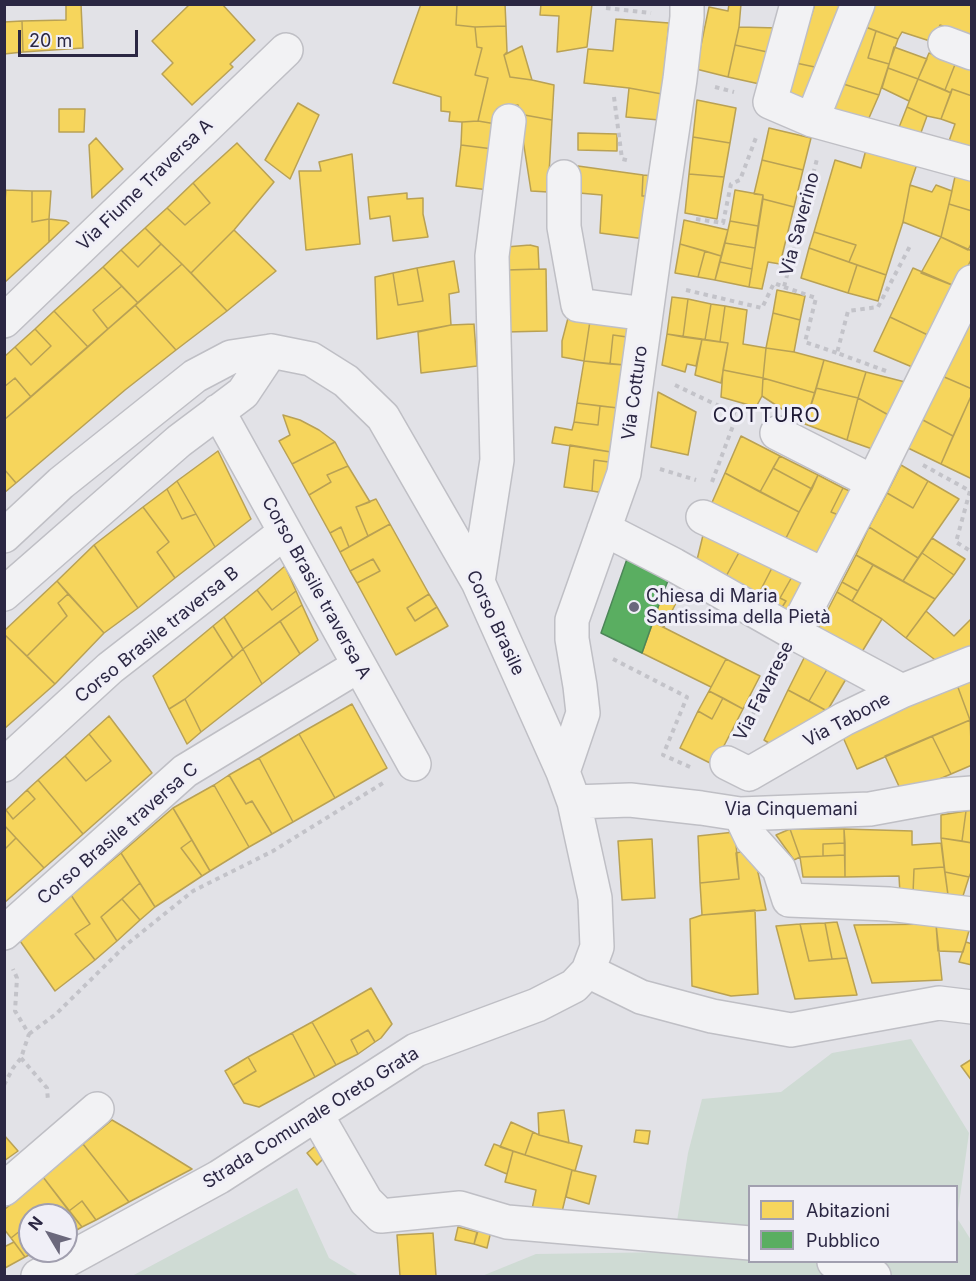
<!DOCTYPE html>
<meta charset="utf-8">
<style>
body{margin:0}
#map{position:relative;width:976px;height:1281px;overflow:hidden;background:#e2e2e7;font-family:Inter,sans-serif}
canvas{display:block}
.frame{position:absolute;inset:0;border:6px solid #2b2743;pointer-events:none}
.legend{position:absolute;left:748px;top:1185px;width:210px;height:78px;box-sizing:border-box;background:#f0eff7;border:2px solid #a19faf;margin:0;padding:8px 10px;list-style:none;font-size:18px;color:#2b2743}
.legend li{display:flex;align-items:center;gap:12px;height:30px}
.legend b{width:30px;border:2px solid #a19faf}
.north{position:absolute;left:18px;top:1203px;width:60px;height:60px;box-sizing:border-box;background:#f0eff7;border:2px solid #a19faf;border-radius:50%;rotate:308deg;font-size:16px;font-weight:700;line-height:24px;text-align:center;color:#2b2743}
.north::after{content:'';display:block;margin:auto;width:21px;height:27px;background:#6b687c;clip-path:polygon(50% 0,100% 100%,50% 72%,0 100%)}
.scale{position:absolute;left:18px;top:30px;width:120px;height:27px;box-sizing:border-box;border:3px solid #2b2743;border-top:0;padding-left:8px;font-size:18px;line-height:21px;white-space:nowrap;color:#2b2743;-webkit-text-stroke:4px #f0eff7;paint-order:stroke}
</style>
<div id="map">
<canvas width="976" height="1281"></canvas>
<div class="frame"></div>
<ul class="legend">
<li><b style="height:16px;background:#f6d55c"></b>Abitazioni</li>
<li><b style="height:16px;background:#5aae61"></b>Pubblico</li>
</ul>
<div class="north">N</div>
<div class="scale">20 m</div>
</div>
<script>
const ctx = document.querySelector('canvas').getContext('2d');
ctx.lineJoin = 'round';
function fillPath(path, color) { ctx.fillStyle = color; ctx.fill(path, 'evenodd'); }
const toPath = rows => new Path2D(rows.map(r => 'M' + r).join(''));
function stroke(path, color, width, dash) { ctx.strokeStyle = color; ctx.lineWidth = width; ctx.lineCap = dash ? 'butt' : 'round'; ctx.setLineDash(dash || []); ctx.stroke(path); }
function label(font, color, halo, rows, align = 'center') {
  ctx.font = font + ' Inter,sans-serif'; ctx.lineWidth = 6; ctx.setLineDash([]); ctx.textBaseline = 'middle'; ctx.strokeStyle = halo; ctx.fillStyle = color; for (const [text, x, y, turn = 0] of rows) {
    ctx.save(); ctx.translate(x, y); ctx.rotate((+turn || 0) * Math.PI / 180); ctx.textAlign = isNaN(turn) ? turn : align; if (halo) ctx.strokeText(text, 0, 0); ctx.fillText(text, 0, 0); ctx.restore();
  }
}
fillPath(toPath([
 [911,1039,969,1133,957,1218,971,1240,971,1276,482,1276,536,1254,672,1252,688,1153,702,1099,781,1092,832,1053],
 [750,1186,956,1186,956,1262,750,1262],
 [297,1188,329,1258,359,1276,132,1276]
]), '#cfdbd4');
const homes = toPath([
 [66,4,81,4,83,48,23,52,22,21,66,20,66,4],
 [190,4,222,4,255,40,230,64,233,67,192,105,162,74,173,63,152,41,190,4],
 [421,4,457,4,456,25,475,27,477,47,482,48,475,75,488,78,478,121,462,122,449,121,450,112,441,111,441,97,393,83,421,4],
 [457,4,505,4,506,26,475,27,456,25,457,4],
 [541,4,592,4,587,47,557,52,559,16,540,15,541,4],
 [729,4,741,4,739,27,728,77,696,69,709,7,728,11,729,4],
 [815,4,849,4,824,69,796,63,815,4],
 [871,4,972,4,972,36,940,25,933,42,902,32,898,39,863,26,871,4],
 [616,19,669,23,662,94,629,88,584,83,588,49,613,51,616,19],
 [22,21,23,52,4,54,4,22,22,21],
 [506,26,507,52,504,55,510,77,532,80,554,85,552,120,519,114,518,105,497,109,496,124,478,121,488,78,475,75,482,48,477,47,475,27,506,26],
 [863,26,876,31,868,58,889,64,879,95,840,83,863,26],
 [739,27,778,28,772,53,735,45,739,27],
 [876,31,898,39,889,64,868,58,876,31],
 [735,45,772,53,764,85,728,77,735,45],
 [522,46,532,80,510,77,504,55,522,46],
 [894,47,927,59,918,79,888,68,894,47],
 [929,53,956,62,945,90,918,79,929,53],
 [956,62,972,66,972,96,952,89,951,93,945,90,956,62],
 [796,63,824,69,811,103,786,93,796,63],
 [888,68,918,79,909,101,882,88,888,68],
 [918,79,951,93,941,119,927,116,907,107,918,79],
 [840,83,879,95,865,127,828,115,840,83],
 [629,88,662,94,659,120,626,117,629,88],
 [952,89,972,96,972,151,948,144,955,124,941,119,952,89],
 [697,100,736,108,730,143,693,137,697,100],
 [298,103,319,115,290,179,265,160,298,103],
 [907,107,927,116,919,138,898,130,907,107],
 [59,109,85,109,84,132,59,132,59,109],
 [519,114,552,120,548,192,531,191,519,114],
 [478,121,496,124,493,149,461,145,462,122,478,121],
 [769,128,811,138,803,170,762,160,769,128],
 [578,133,617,134,617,151,578,150,578,133],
 [693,137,730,143,724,177,689,174,693,137],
 [96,138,123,169,92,198,89,145,96,138],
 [237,143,274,182,234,230,191,273,145,228,167,208,185,225,210,203,193,183,237,143],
 [461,145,493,149,489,190,456,186,461,145],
 [867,146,918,161,910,185,903,222,886,275,849,262,856,245,814,232,835,160,861,168,867,146],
 [352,154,360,244,306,250,299,171,321,171,319,162,352,154],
 [762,160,803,170,794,207,763,199,763,195,754,194,762,160],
 [578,166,643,175,642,196,651,196,645,239,600,233,602,195,579,193,578,166],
 [956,172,972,177,972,211,949,204,956,172],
 [689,174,724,177,717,219,685,213,689,174],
 [643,175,654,176,651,196,642,196,643,175],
 [193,183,210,203,185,225,167,208,193,183],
 [910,185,932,192,936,185,952,191,941,237,903,222,910,185],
 [6,190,32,191,32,222,49,219,49,242,4,283,4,212,6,190],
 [735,190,763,195,758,226,730,221,735,190],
 [32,191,51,191,49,219,32,222,32,191],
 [407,193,407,199,423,198,423,214,428,237,393,241,390,216,370,219,368,197,407,193],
 [763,199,794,207,780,264,768,262,762,289,749,287,763,199],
 [949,204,972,211,972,242,968,250,941,237,949,204],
 [49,219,66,221,69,223,49,242,49,219],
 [684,220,728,230,721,256,680,244,684,220],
 [730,221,758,226,755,248,725,243,730,221],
 [145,228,161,244,138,267,121,250,145,228],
 [234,230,276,271,227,311,191,273,234,230],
 [814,232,856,245,849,262,809,248,814,232],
 [941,237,972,251,972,258,957,287,921,273,941,237],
 [725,243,755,248,752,269,720,262,725,243],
 [161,244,182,264,138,303,103,267,121,250,138,267,161,244],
 [680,244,705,251,698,277,675,273,680,244],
 [530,245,538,247,539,269,506,270,506,247,530,245],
 [809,248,857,265,848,293,801,278,809,248],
 [705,251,721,256,715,280,698,277,705,251],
 [454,261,459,292,449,294,451,325,377,339,375,277,393,273,398,305,423,301,417,268,454,261],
 [720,262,752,269,749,287,715,280,720,262],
 [182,264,227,311,176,350,135,305,182,264],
 [857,265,886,275,878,301,848,293,857,265],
 [103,267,122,286,93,310,108,329,88,347,54,311,103,267],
 [417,268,423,301,398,305,393,273,417,268],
 [913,268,957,287,932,337,890,317,913,268],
 [546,269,547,331,506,332,506,270,546,269],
 [122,286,138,303,108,329,93,310,122,286],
 [777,290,805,296,800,320,773,313,777,290],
 [672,297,688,299,683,337,667,334,672,297],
 [688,299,711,304,705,340,683,337,688,299],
 [711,304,725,306,720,342,705,340,711,304],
 [135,305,176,350,125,390,16,483,4,469,4,420,135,305],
 [725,306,747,310,743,344,766,348,763,378,723,370,728,343,720,342,725,306],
 [54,311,88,347,31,397,15,378,4,387,4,357,15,347,31,365,51,346,35,329,54,311],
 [773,313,800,320,794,352,766,348,773,313],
 [972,316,972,389,942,376,972,316],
 [890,317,932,337,917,369,874,351,890,317],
 [568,318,590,321,584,361,562,357,562,341,568,318],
 [590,321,627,327,627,337,613,335,610,364,584,361,590,321],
 [474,324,477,366,421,373,418,332,451,325,474,324],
 [627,327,632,328,625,365,610,364,613,335,627,337,627,327],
 [35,329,51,346,31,365,15,347,35,329],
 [667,334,702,339,696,366,687,364,685,372,662,365,667,334],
 [702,339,728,343,721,383,695,375,702,339],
 [766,348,794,352,824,360,815,393,763,378,766,348],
 [824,360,866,372,858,398,816,388,824,360],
 [584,361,625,365,618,408,577,403,584,361],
 [723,370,763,378,762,396,756,407,721,397,723,370],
 [866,372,909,383,892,417,858,398,866,372],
 [942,376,972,389,972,394,953,436,921,419,942,376],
 [15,378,31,397,4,420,4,387,15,378],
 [763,378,815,393,805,424,762,396,763,378],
 [816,388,858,398,847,440,805,424,816,388],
 [658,392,696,412,688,455,651,447,658,392],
 [972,394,972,476,970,478,941,464,972,394],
 [858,398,892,417,875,450,847,440,858,398],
 [577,403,600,406,598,425,574,422,577,403],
 [600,406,618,408,611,452,552,443,555,427,572,430,574,422,598,425,600,406],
 [283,415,300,420,319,430,335,442,292,464,279,441,290,435,283,415],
 [921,419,953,436,941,464,908,448,921,419],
 [741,436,780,456,760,492,725,473,741,436],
 [335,442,348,466,327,475,331,482,309,495,292,464,335,442],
 [570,445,611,452,609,462,594,460,592,491,564,487,570,445],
 [218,451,251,519,215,547,177,481,218,451],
 [780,456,818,475,812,489,773,468,780,456],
 [594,460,609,462,604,493,592,491,594,460],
 [901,465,928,481,913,508,887,493,901,465],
 [348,466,370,502,356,507,368,536,349,547,341,527,330,533,309,495,331,482,327,475,348,466],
 [773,468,812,489,799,512,760,492,773,468],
 [4,469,16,483,4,493,4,469],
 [725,473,799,512,784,542,710,507,725,473],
 [818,475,843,488,831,512,841,516,821,557,786,538,818,475],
 [177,481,196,514,182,519,167,489,177,481],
 [928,481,959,499,918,558,869,527,887,493,913,508,928,481],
 [843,488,854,493,841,516,831,512,843,488],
 [167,489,182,519,196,514,215,547,175,578,157,552,169,542,143,507,167,489],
 [376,499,390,524,368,536,356,507,376,499],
 [143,507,169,542,157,552,175,578,138,608,94,545,143,507],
 [390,524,429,594,407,608,415,621,437,607,448,626,396,655,357,583,380,571,373,559,350,571,340,552,390,524],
 [341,527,349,547,340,552,330,533,341,527],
 [705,527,742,547,724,580,696,564,705,527],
 [869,527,918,558,903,581,856,555,869,527],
 [932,538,965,559,954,575,922,553,932,538],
 [94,545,138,608,104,633,57,581,94,545],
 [742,547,774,564,756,599,724,580,742,547],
 [922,553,954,575,935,599,903,581,922,553],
 [856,555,873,565,858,591,842,582,856,555],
 [373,559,380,571,357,583,350,571,373,559],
 [774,564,793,575,780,598,786,601,779,612,756,599,774,564],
 [873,565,935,599,906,638,882,619,852,601,873,565],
 [285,566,296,591,272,610,257,590,285,566],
 [793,575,808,584,790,618,779,612,786,601,780,598,793,575],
 [57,581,68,594,58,603,67,616,27,656,4,634,4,631,57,581],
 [842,582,858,591,852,601,837,592,842,582],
 [257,590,272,610,296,591,302,605,243,649,224,617,257,590],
 [837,592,882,619,860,655,817,631,837,592],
 [663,593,678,599,664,627,653,622,663,593],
 [68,594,104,633,55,684,27,656,67,616,58,603,68,594],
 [429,594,437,607,415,621,407,608,429,594],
 [302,605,318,640,300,654,280,621,302,605],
 [926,611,954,636,972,618,972,649,942,665,906,638,926,611],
 [224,617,243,649,233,658,213,626,224,617],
 [280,621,300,654,262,684,243,649,280,621],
 [653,622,726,659,711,687,642,653,653,622],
 [213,626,233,658,185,699,169,709,153,676,213,626],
 [4,634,55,684,4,729,4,634],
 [243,649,262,684,201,732,185,699,243,649],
 [807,652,830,664,809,701,788,690,807,652],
 [726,659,760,676,743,709,709,691,726,659],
 [830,664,849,674,827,711,809,701,830,664],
 [972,675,972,720,970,720,956,682,972,675],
 [956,682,970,720,857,769,842,735,956,682],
 [788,690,827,711,772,745,764,740,788,690],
 [709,691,723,698,712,719,698,711,709,691],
 [723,698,743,709,714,765,680,748,698,711,712,719,723,698],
 [185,699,201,732,187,744,169,709,185,699],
 [352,704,387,768,335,798,299,734,352,704],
 [109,716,152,773,83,834,38,780,65,756,86,781,111,761,89,734,109,716],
 [970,720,972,765,951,774,932,736,970,720],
 [89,734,111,761,86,781,65,756,89,734],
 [299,734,335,798,293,822,259,758,299,734],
 [932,736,951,774,903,795,885,756,932,736],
 [259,758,293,822,272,834,252,801,246,804,229,775,259,758],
 [229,775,246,804,252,801,272,834,249,847,214,785,229,775],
 [38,780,83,834,44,868,4,825,4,811,6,810,13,819,35,799,27,790,38,780],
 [214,785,249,847,210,871,173,808,214,785],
 [27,790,35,799,13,819,6,810,27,790],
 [173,808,192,840,181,848,202,876,155,907,121,853,173,808],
 [972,810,972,843,962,841,966,811,972,810],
 [966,811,962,841,941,838,941,815,966,811],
 [4,825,16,838,4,850,4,825],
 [790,829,800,857,794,860,776,835,790,829],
 [790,829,844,829,845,843,823,844,823,856,800,857,790,829],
 [844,829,912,831,912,845,941,843,944,867,914,869,913,894,900,894,899,876,845,877,844,829],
 [735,832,739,879,700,883,698,836,735,832],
 [16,838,44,868,4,903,4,850,16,838],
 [941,838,972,843,972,870,969,877,945,872,941,838],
 [652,839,655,898,622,900,618,841,652,839],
 [192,840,210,871,202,876,181,848,192,840],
 [845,843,845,855,823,856,823,844,845,843],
 [753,849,766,910,702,915,700,883,739,879,736,853,753,849],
 [121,853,140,883,101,917,117,941,95,960,75,934,90,924,71,895,121,853],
 [845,855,845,877,803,877,800,857,845,855],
 [944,867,948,895,913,894,914,869,944,867],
 [945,872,969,877,962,899,948,895,945,872],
 [140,883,155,907,140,920,122,899,140,883],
 [71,895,90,924,75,934,95,960,55,991,18,938,71,895],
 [122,899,140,920,117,941,101,917,122,899],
 [755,910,758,994,731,996,692,986,690,919,702,915,755,910],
 [837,922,847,958,832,959,825,923,837,922],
 [825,923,832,959,809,961,800,924,825,923],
 [800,924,809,961,847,958,857,995,795,999,776,926,800,924],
 [936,924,970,927,963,952,938,951,936,924],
 [936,924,942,980,872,983,854,925,936,924],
 [966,942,972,944,972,965,959,962,966,942],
 [371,988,392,1024,381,1038,375,1042,368,1030,351,1040,358,1054,336,1065,312,1022,371,988],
 [312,1022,336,1065,315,1077,292,1033,312,1022],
 [368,1030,375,1042,358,1054,351,1040,368,1030],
 [292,1033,315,1077,259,1107,244,1103,233,1085,256,1071,248,1057,292,1033],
 [248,1057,256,1071,233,1085,225,1071,248,1057],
 [972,1059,972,1081,961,1066,972,1059],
 [564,1110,569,1143,539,1135,538,1113,564,1110],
 [112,1120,129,1130,192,1169,129,1202,83,1144,112,1120],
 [511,1122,533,1132,525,1155,500,1147,511,1122],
 [636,1130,650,1131,648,1144,634,1142,636,1130],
 [533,1132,539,1135,582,1146,575,1171,525,1155,533,1132],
 [4,1135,18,1151,4,1161,4,1135],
 [320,1142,329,1153,317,1165,307,1153,320,1142],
 [83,1144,129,1202,96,1220,82,1201,69,1211,43,1177,83,1144],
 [494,1144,513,1151,507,1174,485,1165,494,1144],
 [513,1151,572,1170,561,1216,532,1209,536,1190,505,1182,513,1151],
 [572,1170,596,1176,589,1204,566,1197,572,1170],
 [43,1177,82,1227,66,1236,66,1215,30,1215,30,1223,11,1238,4,1229,4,1210,43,1177],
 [82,1201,96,1220,82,1227,69,1211,82,1201],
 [30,1223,30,1251,37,1251,25,1257,11,1238,30,1223],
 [458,1227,477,1232,474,1244,455,1240,458,1227],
 [479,1228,491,1231,487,1248,474,1244,479,1228],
 [433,1233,436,1276,400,1276,397,1235,433,1233],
 [14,1242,25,1257,5,1268,4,1247,14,1242]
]);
fillPath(homes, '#f6d55c');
stroke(homes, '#b9a154', 1.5);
const public = toPath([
 [627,559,670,576,663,593,642,653,601,633,627,559]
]);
fillPath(public, '#5aae61');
stroke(public, '#4c8658', 1.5);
const minor = toPath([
 [797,4,770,102,812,120,972,164],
 [945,43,972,53],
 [812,120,858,4],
 [564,177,564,227,578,305,646,314],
 [4,321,286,50],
 [218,411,414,764],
 [777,433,873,482],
 [703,517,824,575],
 [604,529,674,565,794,633,902,691],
 [4,536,61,483,195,376,231,357,271,351,311,359,346,381,383,417,478,582,563,772,574,802,595,898,597,947,588,971,574,986,537,1005,416,1050,219,1177,38,1276],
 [478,582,497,460,492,256,509,121],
 [4,594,179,441,243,393,271,351],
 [794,633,873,482,972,282],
 [727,763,749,774,844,719,902,691,972,663],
 [4,765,110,668,285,532],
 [563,772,583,713,580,686,572,639,572,620,624,473,660,213,680,79,687,17,687,4],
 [574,802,630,800,701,808,740,814,870,809,946,795,972,793],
 [740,814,752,839,779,869,789,900,889,904,972,914],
 [4,933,185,771,358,666],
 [588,971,641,997,712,1016,791,1030,939,1003,972,1007],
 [316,1114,366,1201,381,1216,460,1208,507,1222,750,1243],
 [4,1189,97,1109],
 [834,1262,874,1276]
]);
stroke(minor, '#bfbfc5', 36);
stroke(toPath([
 [606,8,651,13],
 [715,87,734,92],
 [614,97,622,159,631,161],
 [696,219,723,223,731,184,740,180,757,135],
 [784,287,816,298,805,342,837,353],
 [686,290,762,308,774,283,784,287,817,159],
 [886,371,837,353,848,311,878,307,910,246],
 [675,385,744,418],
 [923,465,970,491,956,542,972,552],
 [660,469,696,480],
 [712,482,737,415],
 [613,659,687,697,663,755,690,767],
 [745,730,778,665],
 [29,1034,56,1014,126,945,193,891,273,851,383,783],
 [21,1058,47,1088,48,1101],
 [4,1085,13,1068,21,1058,29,1034,15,1011,17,978,13,969]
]), '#c3c3c9', 4, [4.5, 4.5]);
stroke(minor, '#f2f2f4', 33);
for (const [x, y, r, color] of [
 [634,607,6,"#6b687c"]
]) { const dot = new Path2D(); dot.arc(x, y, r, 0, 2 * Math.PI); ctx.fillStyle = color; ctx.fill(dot); stroke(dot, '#f0eff7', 2); }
label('18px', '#2b2743', '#f0eff7', [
 ["Via Fiume Traversa A",145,185,-44],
 ["Via Saverino",800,224,-75],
 ["Via Cotturo",635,393,-82],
 ["Corso Brasile traversa A",316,588,61],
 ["Corso Brasile",495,623,65],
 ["Corso Brasile traversa B",157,635,-39],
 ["Via Favarese",764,691,-63],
 ["Via Tabone",847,720,-28],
 ["Via Cinquemani",791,810],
 ["Corso Brasile traversa C",118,834,-41],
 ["Strada Comunale Oreto Grata",311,1118,-32]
]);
label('18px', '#2b2743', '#f0eff7', [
 ["Chiesa di Maria",646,597],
 ["Santissima della Pietà",646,618]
], 'left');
ctx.letterSpacing = '1.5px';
label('20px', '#1d1934', '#f0eff7', [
 ["COTTURO",767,416]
]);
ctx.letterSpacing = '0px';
</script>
